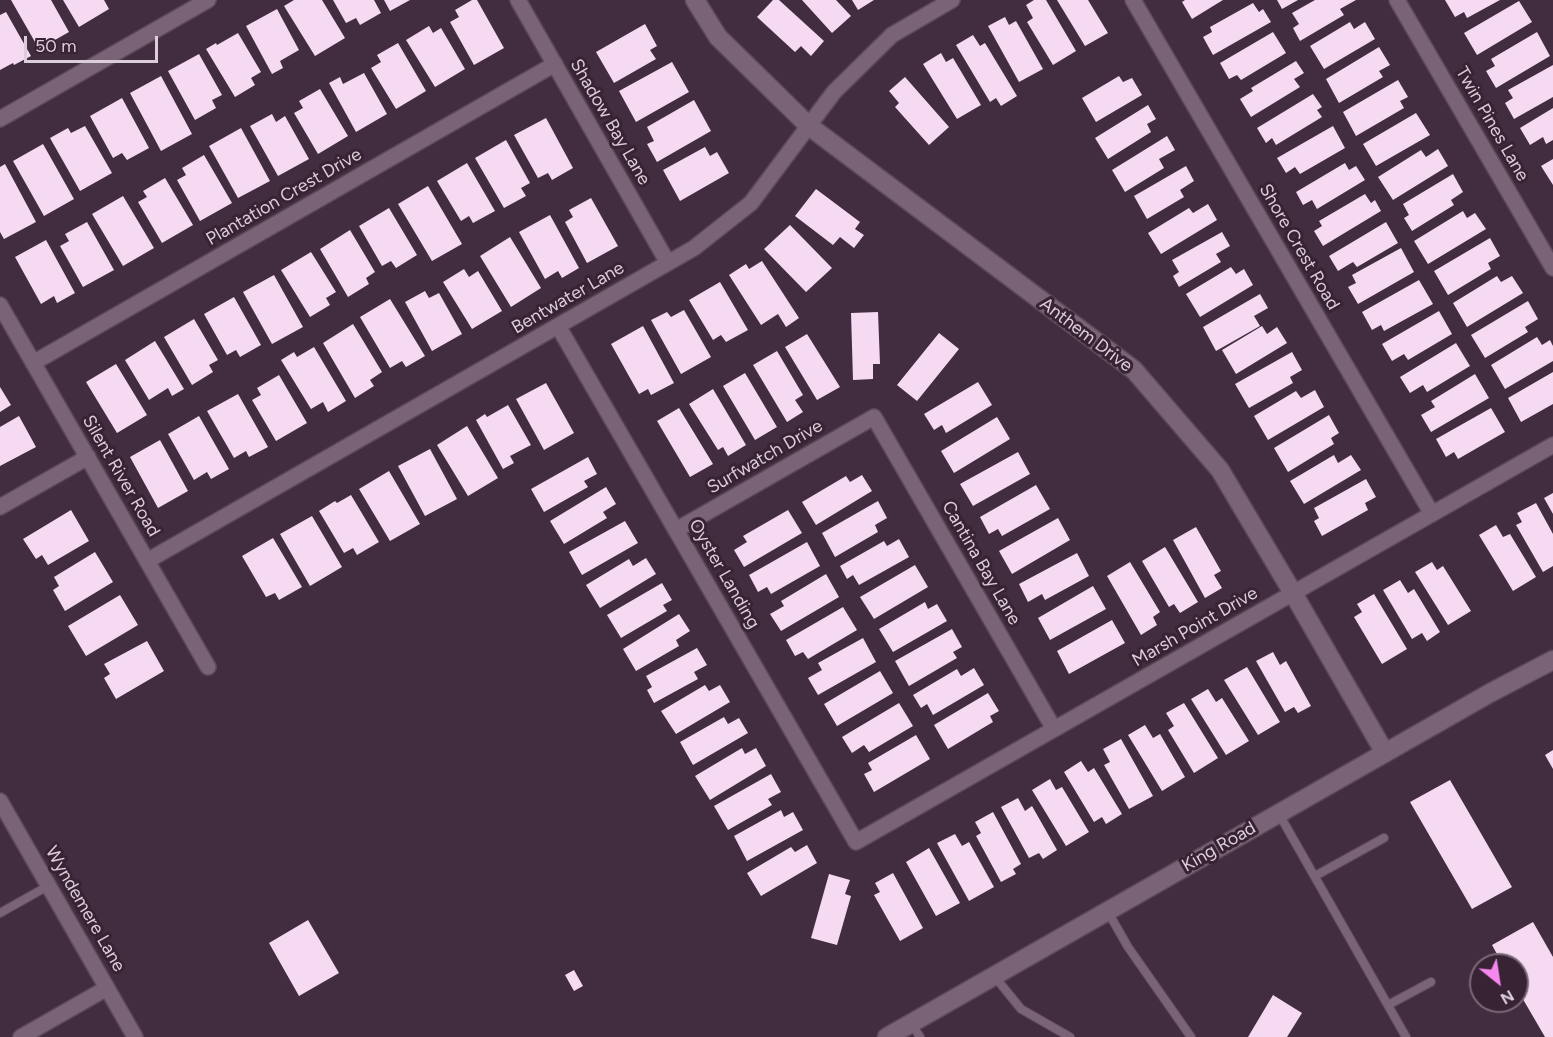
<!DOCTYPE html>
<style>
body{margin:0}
#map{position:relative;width:1553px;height:1037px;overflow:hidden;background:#422d40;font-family:Figtree,sans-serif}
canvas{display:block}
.north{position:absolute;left:1469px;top:953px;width:60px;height:60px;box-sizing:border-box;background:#382335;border:2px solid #796777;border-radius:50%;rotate:150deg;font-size:16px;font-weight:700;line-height:24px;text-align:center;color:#dbcdd9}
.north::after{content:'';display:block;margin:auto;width:21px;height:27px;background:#f688ed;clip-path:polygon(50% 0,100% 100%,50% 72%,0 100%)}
.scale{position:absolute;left:24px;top:36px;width:134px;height:27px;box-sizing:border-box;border:3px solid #dbcdd9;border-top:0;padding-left:8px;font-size:18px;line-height:21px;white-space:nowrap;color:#dbcdd9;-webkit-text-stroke:4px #382335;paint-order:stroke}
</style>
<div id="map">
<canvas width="1553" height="1037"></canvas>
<div class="north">N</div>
<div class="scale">50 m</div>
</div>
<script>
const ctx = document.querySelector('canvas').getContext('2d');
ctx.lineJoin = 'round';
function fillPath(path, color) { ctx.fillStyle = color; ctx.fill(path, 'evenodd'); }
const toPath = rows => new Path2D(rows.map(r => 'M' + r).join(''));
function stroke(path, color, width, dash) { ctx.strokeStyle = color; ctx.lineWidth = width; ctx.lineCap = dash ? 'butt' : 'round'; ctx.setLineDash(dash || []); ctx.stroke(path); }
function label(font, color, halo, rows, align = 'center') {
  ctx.font = font + ' Figtree,sans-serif'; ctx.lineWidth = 6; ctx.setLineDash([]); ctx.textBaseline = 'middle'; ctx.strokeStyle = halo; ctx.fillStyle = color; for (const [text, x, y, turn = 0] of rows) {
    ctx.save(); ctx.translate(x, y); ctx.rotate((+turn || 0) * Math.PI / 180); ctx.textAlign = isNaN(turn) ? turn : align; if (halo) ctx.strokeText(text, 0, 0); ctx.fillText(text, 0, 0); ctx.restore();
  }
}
fillPath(toPath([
 [11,0,51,0,69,32,39,49],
 [63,0,104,0,109,9,79,27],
 [294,0,322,0,345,38,315,56,284,6],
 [333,0,374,0,381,13,360,25,356,18,346,23],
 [384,0,410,0,390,11],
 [472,0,477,0,504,48,474,65,450,22,459,17,455,10],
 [773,0,779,0,824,41,811,56,801,46,795,52,757,17],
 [802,0,836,0,851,16,832,33],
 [852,0,874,0,858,10],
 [1034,0,1046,0,1076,51,1053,65,1027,22,1033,18,1026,5],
 [1057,0,1088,0,1108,33,1085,46],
 [1185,0,1223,0,1192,19,1182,2],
 [1277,0,1298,0,1282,9],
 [1315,0,1356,0,1340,9,1344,15,1300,41,1293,28,1299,24,1292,13],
 [1445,0,1500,0,1467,18,1464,12,1455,17],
 [1519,1,1532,22,1477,55,1464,33],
 [1253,3,1259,12,1263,9,1271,22,1213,55,1203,37,1212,32,1210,27],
 [277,9,299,50,280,61,283,68,272,74,246,26],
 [6,12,31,56,14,65,13,63,0,70,0,15],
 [1005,17,1009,25,1016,21,1043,69,1019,82,988,26],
 [1350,22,1354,29,1365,22,1375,39,1324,69,1310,46],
 [645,24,657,46,650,50,656,59,614,83,596,52],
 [429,26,433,33,441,28,465,69,435,87,406,40],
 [1273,32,1286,53,1241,80,1237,75,1229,79,1220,63],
 [1537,32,1550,56,1496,88,1486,71,1495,66,1491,59],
 [238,33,261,72,251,78,255,85,235,97,206,49,216,43,217,45],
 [973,35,980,46,985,43,1017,96,1001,106,996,98,990,102,956,45],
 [398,43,426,91,396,109,371,68,381,62,377,55],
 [1379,47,1390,65,1379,71,1383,77,1339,103,1326,79],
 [941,53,946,62,953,58,981,105,957,119,923,64],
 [199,54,222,95,212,100,216,108,195,120,168,71],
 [1296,61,1304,73,1294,79,1300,87,1251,117,1240,99,1253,91,1251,88],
 [672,62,689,92,636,122,619,91],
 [1553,65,1553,97,1514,119,1505,103,1513,98,1508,90],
 [364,73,387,114,356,132,329,83,340,77,343,84],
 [161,76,192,134,161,151,130,93],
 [1119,76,1123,82,1132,78,1142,95,1096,122,1082,98],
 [905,77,949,127,929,145,895,107,899,103,889,91],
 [1398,80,1408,97,1400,101,1404,108,1356,136,1343,112],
 [320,89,348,136,318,154,294,113,303,108,299,101],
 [1313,94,1322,107,1317,110,1322,117,1276,145,1272,138,1266,143,1257,128],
 [122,98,149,148,127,160,122,153,113,158,90,116],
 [694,100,711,131,657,162,647,144,654,141,647,127],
 [1148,105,1156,119,1147,124,1151,132,1108,159,1095,138],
 [1553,108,1553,140,1546,144,1543,137,1530,145,1520,128],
 [1416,113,1430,135,1376,166,1363,144],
 [272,114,276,122,285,116,309,159,278,176,250,126],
 [546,118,573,168,552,180,548,173,538,178,514,135],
 [85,126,112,173,80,191,50,138,68,128,71,133],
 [1333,126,1345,148,1300,174,1295,167,1286,173,1277,158],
 [241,128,270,181,238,198,209,146],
 [1167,136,1175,150,1159,159,1164,168,1125,192,1112,170],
 [506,140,530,183,521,188,526,196,504,208,475,158],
 [43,144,74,199,44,216,13,161],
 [705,147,710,156,717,152,729,173,680,201,663,170],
 [1438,149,1448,166,1393,200,1378,177,1421,150,1426,157],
 [204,155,232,203,200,221,177,180,186,175,182,168],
 [1553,159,1553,185,1541,166],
 [467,163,495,211,473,223,469,216,461,221,437,181],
 [1345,163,1349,170,1356,166,1365,180,1317,209,1312,200,1303,205,1296,192],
 [5,164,36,222,4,239,0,232,0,167],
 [1186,166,1194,181,1180,190,1184,197,1147,219,1134,196],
 [1453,174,1463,192,1451,200,1454,205,1412,231,1404,218,1409,215,1403,204],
 [165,178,193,225,162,243,138,202,147,197,143,191],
 [428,186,462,244,432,261,398,204],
 [816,189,860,222,855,229,864,235,854,248,840,237,833,245,795,216],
 [1365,194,1371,203,1375,200,1381,211,1323,246,1314,231,1322,226,1319,221],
 [123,196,154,248,123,266,92,214],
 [591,198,618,246,587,263,565,222,573,217,569,210],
 [1208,204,1217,220,1161,254,1148,233,1189,208,1193,213],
 [389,208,417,255,396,268,391,261,382,266,359,226],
 [1463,211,1467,218,1475,213,1486,229,1428,264,1414,241],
 [550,215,579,268,562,278,558,271,545,279,519,232],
 [87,222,114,270,83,287,60,246,69,241,65,234],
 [1386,222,1398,243,1357,267,1353,262,1338,271,1329,256],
 [790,225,832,268,806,292,764,249],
 [350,230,375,272,366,278,369,284,348,297,320,249],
 [1222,232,1230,246,1216,254,1221,262,1179,287,1173,276,1179,272,1172,260],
 [510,237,541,288,511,307,480,256],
 [1490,238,1500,256,1488,263,1491,269,1448,295,1434,271],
 [46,240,75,293,57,303,54,296,41,304,15,257],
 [1401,248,1414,272,1358,304,1348,287,1356,283,1352,275],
 [311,252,336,292,326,298,330,305,310,317,281,270],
 [762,261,799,318,786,327,778,314,761,325,729,275,746,264,749,269],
 [1231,267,1236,274,1244,269,1253,285,1200,317,1186,294],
 [464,269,469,277,478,271,502,311,472,329,443,282],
 [274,275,303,327,272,344,243,292],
 [1497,276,1501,282,1512,276,1523,293,1467,327,1453,303],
 [1419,280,1433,304,1384,331,1381,325,1372,330,1362,312],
 [720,282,748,330,726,342,721,335,713,340,689,300],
 [425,291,429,298,439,293,462,334,432,351,405,302],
 [1260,294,1268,308,1254,316,1260,326,1216,351,1203,327],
 [234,297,261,345,240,357,236,350,227,355,204,314],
 [390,299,425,356,406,367,402,361,390,368,360,317],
 [1528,301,1538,319,1525,327,1528,332,1485,358,1471,335],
 [684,310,711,357,681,374,651,320,667,312,671,317],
 [1439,311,1452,334,1408,360,1404,354,1392,361,1382,344],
 [878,312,880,364,873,364,873,379,853,380,851,313],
 [194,319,218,360,209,365,213,372,192,385,164,337],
 [353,324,382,372,370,380,374,386,355,398,323,343],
 [643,326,674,383,651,395,648,389,639,394,611,344],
 [1262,326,1267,334,1277,327,1287,343,1236,374,1222,350],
 [939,333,959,349,917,401,897,385],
 [807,334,840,387,817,400,785,347],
 [1537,337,1542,345,1550,340,1553,346,1553,361,1505,389,1491,365],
 [155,341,184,389,172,396,168,388,149,400,125,360],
 [1456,343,1470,366,1427,392,1423,385,1410,393,1400,377],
 [314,347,346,401,328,412,323,402,311,409,281,360,294,352,297,357],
 [777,351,803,395,795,400,803,412,787,422,753,365],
 [1292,352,1302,370,1290,377,1293,383,1249,408,1235,384],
 [116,364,147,415,117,433,86,382],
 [1553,372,1553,404,1521,422,1508,398],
 [745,373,777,427,755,440,723,386],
 [1475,374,1489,398,1431,432,1421,415,1435,407,1431,401],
 [279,375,307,423,276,441,252,400,261,395,257,388],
 [978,382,992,405,946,433,942,425,934,430,924,414],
 [546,383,574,433,544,450,516,399],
 [0,387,11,405,0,412],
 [713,389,746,445,728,456,723,447,718,450,689,404],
 [1315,390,1324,407,1268,440,1254,416,1296,391,1301,398],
 [238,394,268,447,249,457,246,451,234,458,207,411],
 [508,405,531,445,510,456,514,463,503,469,476,420,485,414,487,417],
 [679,408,713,464,690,477,657,421],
 [1491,408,1505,432,1458,459,1454,452,1446,457,1436,439],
 [1329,415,1339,433,1331,438,1334,444,1288,472,1274,448],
 [19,416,36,447,0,466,0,427],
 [199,416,229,469,211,479,207,472,194,480,168,434],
 [997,417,1010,439,954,473,941,451],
 [467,426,498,478,468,496,437,445],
 [160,440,188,491,158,508,130,457],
 [430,449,457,499,425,516,398,466],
 [1018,452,1030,474,973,506,960,484],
 [1334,455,1338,463,1351,455,1361,470,1304,504,1290,481],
 [588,457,597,474,584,481,588,487,544,512,531,489],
 [389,471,420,524,390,541,359,489],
 [862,475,872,491,816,525,802,502,846,476,850,482],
 [1366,479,1376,497,1365,503,1368,510,1322,536,1314,521,1319,518,1314,508],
 [1036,485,1050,509,1002,536,998,529,989,534,980,517],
 [606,487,616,504,603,512,607,518,564,544,550,521],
 [1553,493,1553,514,1544,498],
 [351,495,379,542,357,555,353,548,344,553,319,511,335,501,337,503],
 [878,501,887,518,875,525,878,532,835,557,822,533],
 [1536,503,1553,534,1553,566,1543,572,1516,525,1522,522,1517,513],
 [71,510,89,541,48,565,42,555,36,559,23,539],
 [788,510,802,533,744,567,734,550,747,542,743,536],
 [312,516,342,567,310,586,280,534],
 [1058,518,1070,540,1012,574,999,551],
 [625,521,638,543,582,575,569,552],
 [1496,525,1503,537,1510,534,1536,577,1513,591,1479,535],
 [1196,527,1221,571,1214,575,1222,588,1205,598,1173,540],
 [273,538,302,587,279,600,275,593,266,597,242,556],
 [899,539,909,557,859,585,853,575,847,579,840,566,884,541,887,546],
 [807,542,820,566,771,594,767,587,758,592,749,575],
 [1165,547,1198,602,1180,613,1174,604,1169,607,1142,561],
 [95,552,113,582,65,611,53,590,59,586,54,577],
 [1077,553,1089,576,1045,600,1042,594,1028,602,1019,584],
 [646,558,656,574,600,608,586,585,629,559,633,566],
 [1130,562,1160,612,1153,617,1157,625,1141,635,1107,576],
 [1432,562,1437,570,1443,566,1471,611,1448,625,1415,572],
 [915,565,928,587,874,619,860,597],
 [826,574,839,597,781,631,770,614,784,606,781,601],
 [1400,580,1408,593,1414,589,1440,632,1427,641,1422,633,1412,639,1383,590],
 [662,583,672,600,663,605,667,611,621,638,607,615],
 [1093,586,1106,609,1050,640,1038,618],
 [1374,594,1407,649,1382,664,1354,617,1362,612,1357,604],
 [120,595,138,625,86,656,68,626],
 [925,602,928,609,937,604,947,621,893,652,879,629],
 [843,607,857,630,808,659,803,652,795,656,786,640],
 [679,614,690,631,676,640,679,646,636,671,623,649],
 [1112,620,1125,643,1069,674,1057,651],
 [952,629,962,647,953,652,957,658,909,686,895,661],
 [863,638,876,662,818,695,808,678,822,670,818,663],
 [147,641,164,671,116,699,104,678,110,674,104,664],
 [697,648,707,665,694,672,698,679,654,703,647,690,652,687,646,676],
 [1273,652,1280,665,1286,661,1311,706,1298,713,1294,707,1285,712,1256,661],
 [1247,667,1280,722,1258,735,1224,680],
 [974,668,984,685,933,715,927,704,921,708,913,695,957,669,961,676],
 [880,671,893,693,837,726,824,704],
 [705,685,709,691,720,685,730,702,676,734,661,711],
 [1208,689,1216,702,1222,698,1249,741,1226,755,1191,699],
 [988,693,999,711,990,716,993,722,948,749,934,725],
 [899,703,913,726,869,752,864,745,852,753,842,737],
 [1184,703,1218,758,1194,773,1168,730,1174,726,1166,713],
 [724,717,728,724,739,718,748,733,693,765,680,742],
 [1145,725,1153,738,1160,734,1185,777,1162,791,1128,735],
 [916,735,930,759,874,792,864,774,872,770,868,763],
 [1121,739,1153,796,1129,809,1104,765,1110,762,1103,749],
 [742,748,745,754,756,748,766,766,710,800,695,776],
 [1553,750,1553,769,1545,755],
 [1081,761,1088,772,1094,768,1122,814,1106,824,1102,817,1094,822,1064,772],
 [771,774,781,792,768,799,772,805,728,830,714,806],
 [1050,779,1056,790,1062,787,1089,832,1066,846,1032,790],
 [1450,780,1512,887,1472,909,1410,802],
 [1018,798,1025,811,1032,806,1057,850,1043,859,1039,853,1029,858,1001,807],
 [781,810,784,817,793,812,803,830,747,861,734,836],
 [993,812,1021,864,1013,869,1016,874,1001,882,976,836,981,833,975,822],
 [955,834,962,846,969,842,994,887,969,901,937,843],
 [807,845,817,863,761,896,747,873,791,847,795,852],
 [929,848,960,903,936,916,906,862],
 [893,873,923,928,900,941,874,895,880,892,875,883],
 [829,874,850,880,845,894,851,896,837,945,811,938],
 [308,920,339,973,299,996,269,943],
 [1533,922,1553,957,1553,1037,1545,1037,1517,989,1517,965,1503,965,1492,945],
 [574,970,583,986,574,991,565,975],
 [1273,995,1302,1013,1287,1037,1248,1037]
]), '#f5daf2');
const service = toPath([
 [1279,814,1406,1037],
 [1315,876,1384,838],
 [1108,912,1128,947,1191,1037],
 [0,913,48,886],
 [995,977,1021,1009,1070,1037],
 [1388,1005,1431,982],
 [911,1023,920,1037]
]);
const minor = toPath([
 [518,0,668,263],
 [1133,0,1432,514],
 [1397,0,1553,268],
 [0,119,208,0],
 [0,305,208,667],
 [558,326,856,842,1553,445],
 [33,363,555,64],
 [0,507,88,457],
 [676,530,874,417,1054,729],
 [147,561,694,248,751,203,834,92,892,35,952,0],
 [0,801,135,1037],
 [21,1037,107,988]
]);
const tertiary = toPath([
 [695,0,718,37,809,126,1134,370,1220,470,1293,593,1385,753],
 [887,1037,1490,693,1553,660]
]);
stroke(service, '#5a4958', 10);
stroke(minor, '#5a4958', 18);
stroke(tertiary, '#5a4958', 21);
stroke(service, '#7a6277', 8);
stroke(minor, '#7a6277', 15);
stroke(tertiary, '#7a6277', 18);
label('18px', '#dbcdd9', '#382335', [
 ["Shadow Bay Lane",610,122,60],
 ["Twin Pines Lane",1492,124,60],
 ["Plantation Crest Drive",284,197,-30],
 ["Shore Crest Road",1299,247,60],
 ["Bentwater Lane",568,298,-30],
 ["Anthem Drive",1086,335,37],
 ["Surfwatch Drive",765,457,-30],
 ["Silent River Road",121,476,60],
 ["Cantina Bay Lane",981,563,60],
 ["Oyster Landing",724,574,60],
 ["Marsh Point Drive",1195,627,-30],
 ["King Road",1219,847,-30],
 ["Wyndemere Lane",85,909,60]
]);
</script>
